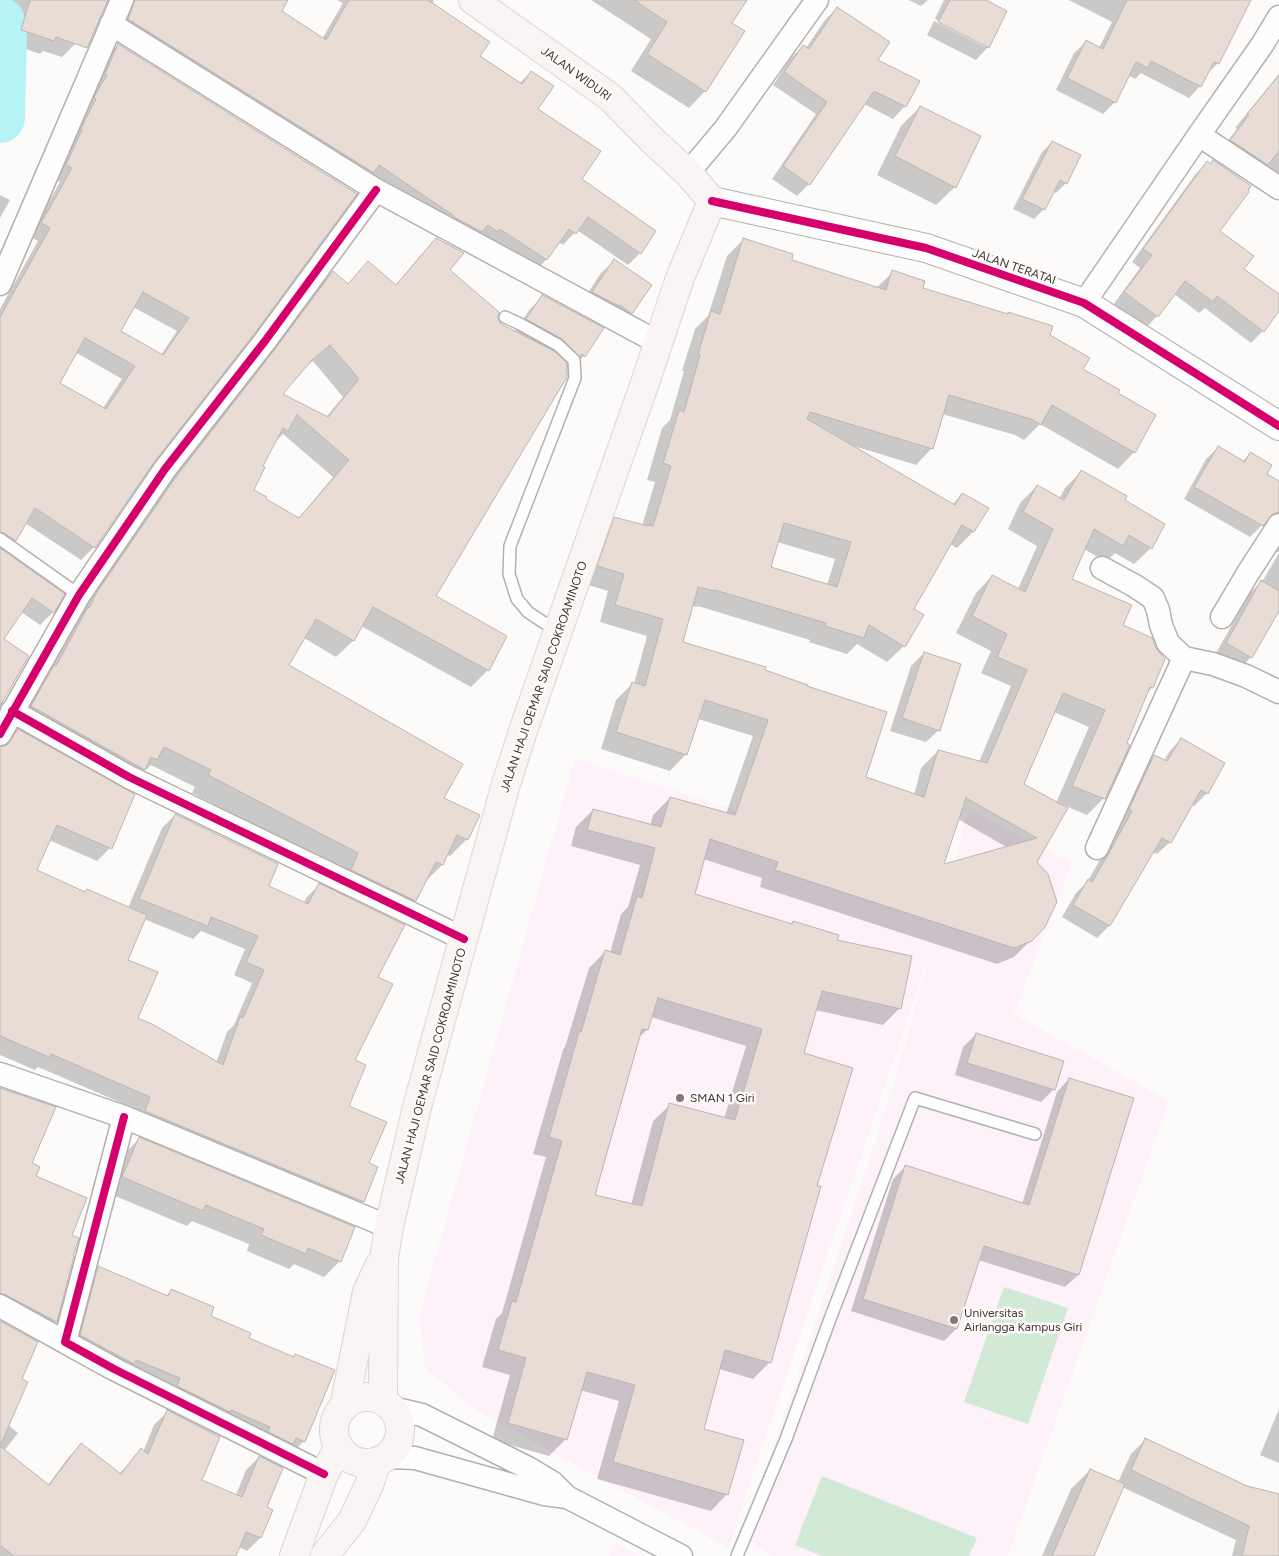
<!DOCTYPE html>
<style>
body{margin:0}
canvas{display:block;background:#fdfbf9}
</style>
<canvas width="1279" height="1556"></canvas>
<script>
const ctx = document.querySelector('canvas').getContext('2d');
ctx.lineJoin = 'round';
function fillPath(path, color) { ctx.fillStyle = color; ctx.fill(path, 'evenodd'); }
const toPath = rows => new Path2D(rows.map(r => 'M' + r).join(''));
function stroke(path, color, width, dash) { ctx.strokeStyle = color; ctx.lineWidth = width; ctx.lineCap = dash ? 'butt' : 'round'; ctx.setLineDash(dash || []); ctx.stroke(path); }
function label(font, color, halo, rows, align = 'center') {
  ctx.font = font + ' Figtree,sans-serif'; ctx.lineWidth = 5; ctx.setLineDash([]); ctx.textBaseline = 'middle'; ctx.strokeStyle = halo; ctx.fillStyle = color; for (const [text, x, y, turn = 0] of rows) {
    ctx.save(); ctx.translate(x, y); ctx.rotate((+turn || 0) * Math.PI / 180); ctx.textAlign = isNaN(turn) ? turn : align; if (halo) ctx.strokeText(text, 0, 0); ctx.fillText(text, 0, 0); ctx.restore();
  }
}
fillPath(toPath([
 [575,758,950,879,969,809,1072,863,1014,1014,1169,1101,1008,1556,773,1556,744,1538,896,1077,930,953,728,1548,477,1411,425,1368,419,1316],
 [615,1542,641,1556,610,1556]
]), '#fdf2fa');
fillPath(toPath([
 [1004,1287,1068,1308,1028,1424,964,1402],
 [822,1476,977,1538,969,1556,822,1556,795,1545]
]), '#d2e9d6');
fillPath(toPath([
 [0,0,91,0,75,44,62,57,43,51,40,54,8,43,14,24,0,19],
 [134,0,287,0,281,11,322,39,343,3,337,0,434,0,432,4,478,56,519,84,531,72,537,109,580,180,640,253,628,265,577,230,563,245,558,242,546,260,534,272,117,32],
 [591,0,745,0,730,23,705,91,689,108,631,71,651,39],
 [909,0,928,0,921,6],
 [944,0,983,0,988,47,976,60,927,35,934,21,985,47,985,44,935,19],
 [1069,0,1249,0,1218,63,1206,75,1200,86,1189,98,1141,73,1135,79,1128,75,1115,102,1103,114,1056,90,1074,53,1086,42,1099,48,1112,22],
 [837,8,876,61,905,106,893,119,864,104,809,184,797,196,772,179,816,114,773,85,791,58,803,46,806,48,825,20],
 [118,45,355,194,154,460,94,547,81,560,25,523,15,541,4,552,53,612,40,625,21,612,3,640,0,705,0,309,38,241,29,236,60,182,53,178,105,58],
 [133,307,177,331,161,355,119,331],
 [75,352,122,379,103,408,58,383],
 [1279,74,1279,194,1218,153,1237,129,1235,128],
 [920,107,955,187,936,205,877,175,901,126],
 [1052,142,1066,183,1056,193,1053,192,1044,209,1034,219,1013,209,1042,152],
 [1207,162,1211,165,1214,162,1251,187,1218,232,1243,269,1279,296,1279,309,1263,331,1251,343,1205,308,1199,313,1174,294,1157,316,1145,329,1113,305,1140,268,1132,262,1195,175],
 [0,195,10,200,0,218],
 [437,239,448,270,496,317,498,323,515,331,530,309,543,296,584,356,571,368,569,366,566,369,434,597,488,670,471,687,361,626,353,641,336,657,304,638,287,666,442,799,467,839,450,856,447,855,442,865,425,882,415,900,398,917,342,870,192,793,195,787,151,765,139,777,15,724,71,625,159,495,259,368,316,289,333,273,347,285,368,263,395,286,420,256],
 [313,361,343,397,326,417,281,394,302,369],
 [283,434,333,477,298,519,252,491,262,467,273,444],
 [743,240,790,261,876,288,893,272,921,288,1007,315,1009,313,1048,336,1082,369,1117,394,1134,452,1118,469,1040,424,1024,440,1015,435,942,414,932,448,916,465,854,446,952,505,962,494,974,531,957,548,950,544,913,609,904,646,887,662,857,644,847,654,809,642,810,640,698,606,697,607,692,606,682,643,763,671,864,778,914,795,921,768,938,751,979,762,1011,686,981,673,991,651,956,633,976,593,992,576,1018,589,1037,546,1008,529,1020,503,1037,486,1059,499,1065,488,1081,472,1123,501,1151,548,1134,564,1115,553,1106,562,1084,549,1071,579,1121,626,1155,649,1164,659,1152,688,1147,693,1104,798,1087,815,1061,804,1036,862,1044,927,1014,957,997,964,760,887,762,878,703,859,693,895,791,925,793,923,836,940,900,1008,883,1025,815,1010,803,1054,816,1186,770,1362,753,1379,719,1369,702,1430,727,1494,711,1511,597,1479,619,1401,580,1390,566,1439,549,1456,492,1440,510,1375,482,1367,496,1319,502,1313,546,1157,533,1154,563,1050,565,1047,589,968,605,952,610,953,621,914,628,907,640,865,571,846,576,827,593,810,650,826,653,815,670,798,726,814,753,736,698,719,686,754,670,771,601,749,616,700,633,683,634,684,647,636,600,622,608,591,582,583,598,535,615,518,642,526,655,482,647,480,662,428,670,420,684,371,682,371,695,329,708,316,727,256],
 [777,542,835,559,827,585,769,568],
 [1054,712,1089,727,1056,803,1023,784],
 [958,819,1008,848,942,866],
 [651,1017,746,1046,724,1119,670,1105,653,1121,631,1205,594,1196,638,1038,647,1030],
 [614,261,631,313,619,325,580,305,601,273],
 [1218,448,1242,462,1250,454,1266,475,1279,482,1279,530,1274,525,1267,523,1263,524,1250,537,1184,499,1206,459],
 [1279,543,1279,614,1276,613,1251,657,1240,669,1215,655,1250,593,1261,582,1262,582,1279,553,1275,551],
 [924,653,939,730,926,742,890,731,911,666],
 [18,731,110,848,97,861,49,840,35,871,85,893,128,908,162,828,175,815,268,886,304,903,306,898,319,885,376,977,354,1061,347,1106,367,1164,377,1168,363,1202,350,1215,133,1125,138,1110,38,1067,35,1070,0,1055,0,748,3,748],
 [144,919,193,939,201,931,245,949,234,975,252,983,234,1025,227,1032,216,1063,136,1019,126,960],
 [1181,739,1207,793,1194,806,1191,804,1170,842,1157,854,1153,852,1109,926,1097,938,1062,917,1076,893,1088,881,1120,823,1142,769,1154,757,1164,761,1169,752],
 [976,1034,1054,1089,1041,1102,955,1075,963,1047],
 [1069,1079,1078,1275,1065,1287,978,1260,956,1329,944,1341,851,1311,893,1179,905,1167,1022,1204,1057,1092],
 [0,1089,34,1176,70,1235,72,1257,55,1322,43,1335,0,1311],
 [139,1139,354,1228,340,1261,324,1277,294,1264,289,1269,247,1251,249,1244,192,1221,187,1226,108,1193,124,1154],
 [99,1268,166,1296,171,1291,209,1316,247,1339,293,1358,295,1355,304,1441,290,1455,67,1349,85,1282],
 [0,1322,20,1380,8,1425,18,1433,4,1451,48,1485,68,1458,81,1445,119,1474,141,1450,143,1452,154,1425,167,1412,200,1480,236,1495,246,1470,259,1457,266,1508,271,1510,260,1538,247,1551,239,1547,235,1556,0,1556],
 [1279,1409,1279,1463,1260,1455],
 [1145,1440,1246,1488,1279,1495,1279,1556,1232,1556,1236,1540,1122,1487,1093,1556,1042,1556,1071,1489,1090,1470,1118,1482,1131,1454]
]), '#0003');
stroke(toPath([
 [0,22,2,27,0,118]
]), '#b6f3f7', 50);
const building = toPath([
 [30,0,108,0,87,48,56,37,54,41,21,30,30,0],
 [135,0,288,0,282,11,326,40,349,0,428,0,490,42,480,56,522,84,531,71,554,86,538,109,601,151,582,179,656,231,641,254,588,217,576,234,569,229,547,260,500,229,498,232,488,225,482,232,454,217,454,216,379,165,374,173,128,19,135,0],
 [634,0,747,0,732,23,745,31,706,92,647,54,667,22,634,0],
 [950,0,986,0,1007,11,989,48,938,22,950,0],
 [1127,0,1251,0,1219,64,1214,62,1201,87,1151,61,1148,68,1136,62,1116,103,1067,78,1086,40,1103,49,1127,0],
 [837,7,890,42,878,60,920,81,906,107,874,91,810,185,783,166,827,102,784,72,803,45,809,49,837,7],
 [118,44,357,194,255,333,155,461,95,548,35,508,16,541,4,533,0,532,0,317,50,228,41,223,72,168,66,165,82,130,81,129,86,118,96,99,94,98,95,95,107,75,105,74,118,44],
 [143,292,189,318,163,355,121,331,143,292],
 [85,338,135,366,106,409,60,383,85,338],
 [1279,75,1279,151,1268,165,1230,140,1249,115,1247,114,1279,75],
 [920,106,981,136,956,188,895,156,920,106],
 [1052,141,1081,155,1067,184,1060,180,1045,210,1022,199,1052,141],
 [1213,160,1251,186,1248,190,1249,192,1220,231,1254,256,1244,269,1279,294,1279,311,1264,332,1217,296,1213,302,1185,281,1158,317,1124,292,1152,255,1143,249,1207,161,1211,164,1213,160],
 [436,238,464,253,450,270,499,312,498,318,501,324,554,351,567,363,567,377,436,596,507,636,489,671,373,607,354,641,316,619,289,665,463,764,444,798,480,815,468,840,457,835,443,865,436,862,416,901,351,870,358,853,208,775,211,770,164,747,157,760,151,757,145,770,31,706,54,665,56,666,88,607,89,608,97,592,176,477,275,349,333,271,348,284,368,261,396,285,436,238],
 [330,345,359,379,328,417,283,394,312,360,330,345],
 [297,415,349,460,299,518,266,499,267,497,254,490,265,467,263,466,283,428,288,431,297,415],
 [743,238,793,254,792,260,886,290,892,270,925,281,923,288,1008,314,1008,312,1053,326,1050,335,1090,358,1083,369,1120,390,1118,393,1156,415,1135,453,1052,405,1041,425,1031,419,949,395,933,449,810,412,807,419,955,505,962,493,989,508,974,532,962,525,914,609,924,615,905,647,869,625,864,638,825,626,826,623,715,590,715,591,698,587,683,642,766,667,765,670,808,685,807,686,887,712,866,777,924,797,938,750,987,763,1027,670,997,657,1007,634,972,616,992,575,1025,592,1053,529,1023,512,1037,485,1064,500,1081,470,1127,496,1125,500,1165,524,1152,549,1129,535,1123,546,1094,529,1072,579,1132,605,1123,625,1152,638,1156,648,1165,659,1153,688,1150,687,1127,743,1130,745,1105,799,1072,786,1105,710,1063,693,1024,784,1068,808,1037,862,1048,874,1057,902,1045,927,1032,941,1014,948,775,870,778,862,710,839,695,894,792,924,793,921,839,935,837,940,912,956,901,1009,822,991,804,1053,853,1068,817,1186,821,1186,771,1363,725,1350,704,1429,744,1440,728,1495,613,1462,635,1385,587,1372,567,1440,508,1423,526,1358,498,1350,512,1301,516,1302,562,1141,549,1137,579,1032,581,1032,605,950,620,955,637,896,642,898,655,848,587,830,593,809,661,827,670,797,735,815,768,720,705,700,687,755,616,732,632,682,645,686,663,619,615,605,624,574,597,566,614,517,648,526,648,525,653,526,671,466,663,463,679,410,684,412,700,355,698,354,711,311,720,314,743,238],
 [784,523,851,542,837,587,771,567,784,523],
 [966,798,1037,838,944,864,966,798],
 [658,998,762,1029,735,1120,669,1103,642,1206,595,1195,642,1029,648,1030,658,998],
 [614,259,652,285,632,314,620,305,619,306,592,292,614,259],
 [542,295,604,328,585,357,582,354,580,357,562,339,526,319,542,295],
 [1218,446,1245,462,1250,452,1272,465,1267,474,1279,481,1279,512,1273,514,1263,526,1194,487,1218,446],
 [0,548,65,594,54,613,32,598,4,639,29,656,0,706,0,548],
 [1261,580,1279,591,1279,611,1252,658,1226,643,1261,580],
 [924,652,961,664,940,731,902,718,924,652],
 [18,729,135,794,112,849,57,825,37,870,85,892,87,889,147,915,128,960,158,972,138,1018,154,1025,223,1065,240,1017,243,1018,264,970,246,962,258,936,211,917,208,926,139,899,175,814,278,864,269,886,308,904,319,883,405,925,378,977,393,984,355,1060,366,1065,349,1106,387,1122,369,1163,378,1167,364,1202,145,1111,150,1097,51,1054,49,1057,0,1036,0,747,7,745,18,729],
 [1181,738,1225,763,1208,794,1201,790,1171,843,1162,838,1110,926,1073,905,1088,879,1092,882,1109,853,1132,811,1129,809,1154,755,1167,761,1181,738],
 [976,1033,1064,1061,1055,1090,967,1063,976,1033],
 [1069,1078,1134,1098,1079,1275,984,1246,957,1329,863,1299,905,1165,1029,1205,1069,1078],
 [0,1088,56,1107,32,1163,40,1167,36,1176,87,1198,72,1235,79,1238,73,1256,74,1256,57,1322,6,1295,0,1293,0,1088],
 [139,1137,355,1227,341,1262,308,1248,306,1254,261,1235,264,1229,206,1205,203,1211,122,1177,139,1137],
 [98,1266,168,1296,171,1289,214,1307,211,1316,251,1333,249,1338,294,1357,295,1354,335,1370,305,1442,296,1438,293,1444,268,1432,270,1427,231,1410,230,1412,177,1386,180,1378,136,1360,134,1364,80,1335,98,1266],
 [0,1321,38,1342,22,1379,28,1382,0,1446,0,1321],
 [167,1410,220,1437,202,1480,242,1497,259,1456,283,1468,267,1507,273,1510,261,1538,246,1532,236,1556,14,1556,0,1545,0,1446,49,1485,81,1443,121,1474,141,1448,148,1454,167,1410],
 [1145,1438,1247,1486,1279,1494,1279,1556,1242,1556,1249,1526,1131,1470,1145,1438],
 [1090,1469,1125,1484,1094,1556,1052,1556,1090,1469]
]);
fillPath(building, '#e9dcd4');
stroke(building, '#b8b6b4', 1);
const lane = toPath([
 [505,317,520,324,558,345,574,360,575,378,510,546,509,574,517,599,528,612,558,632],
 [0,539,79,595],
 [737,1556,786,1439,830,1319,915,1098,1035,1134]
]);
const street = toPath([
 [111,24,376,190,659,343],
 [1199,135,1279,188],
 [688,173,725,129,817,0],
 [0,284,122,0],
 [1084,303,1199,135,1262,45,1279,17],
 [1102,568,1135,586,1153,598,1158,610,1161,625,1168,643,1184,658,1213,664,1246,676,1279,692],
 [1222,617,1248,573,1279,525],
 [12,711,129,777,464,939],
 [0,734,79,595,165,469,265,341,376,190],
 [1097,848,1184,658],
 [0,1074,124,1117,389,1227],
 [124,1117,65,1342,114,1369,324,1474],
 [0,1306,65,1342],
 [392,1408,422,1415,528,1468,553,1483,567,1497,681,1556],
 [386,1457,415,1458,544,1494,567,1497]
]);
const secondary = toPath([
 [712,201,926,248,1084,303,1279,426]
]);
const primary = toPath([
 '334 1430a33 33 0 1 1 66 0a33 33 0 1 1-66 0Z',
 [383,1401,384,1259,389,1227,417,1107,506,784,524,728,648,374,680,278,712,201,688,173,653,141,610,97,473,0],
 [344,1407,367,1292,379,1266],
 [294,1556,324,1474,339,1447],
 [324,1556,352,1521,369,1485,377,1461]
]);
stroke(lane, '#b3b1af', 14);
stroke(street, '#b3b1af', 25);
stroke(secondary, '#b3b1af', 30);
stroke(primary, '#d7d6d4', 30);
stroke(lane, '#fffefe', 11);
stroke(street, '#fffefe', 22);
stroke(secondary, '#fffefe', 28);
stroke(primary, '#faf4f5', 28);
stroke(toPath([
 [712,201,926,248,1084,303,1279,426],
 [12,711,129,777,464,939],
 [0,734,79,595,165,469,265,341,376,190],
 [124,1117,65,1342,114,1369,324,1474]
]), '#d6006c', 8);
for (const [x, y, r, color] of [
 [680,1098,5,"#7e7c7a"],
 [954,1320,5,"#7e7c7a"]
]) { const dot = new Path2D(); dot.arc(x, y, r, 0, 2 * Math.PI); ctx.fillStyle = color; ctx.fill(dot); stroke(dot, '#fffaf7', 2); }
label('12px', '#3a3836', '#fffaf7', [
 ["JALAN WIDURI",576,74,36],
 ["JALAN TERATAI",1014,267,19],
 ["JALAN HAJI OEMAR SAID COKROAMINOTO",544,677,-71],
 ["JALAN HAJI OEMAR SAID COKROAMINOTO",431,1066,-75]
]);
label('12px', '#3a3836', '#fffaf7', [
 ["SMAN 1 Giri",690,1098],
 ["Universitas",964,1313],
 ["Airlangga Kampus Giri",964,1327]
], 'left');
</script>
